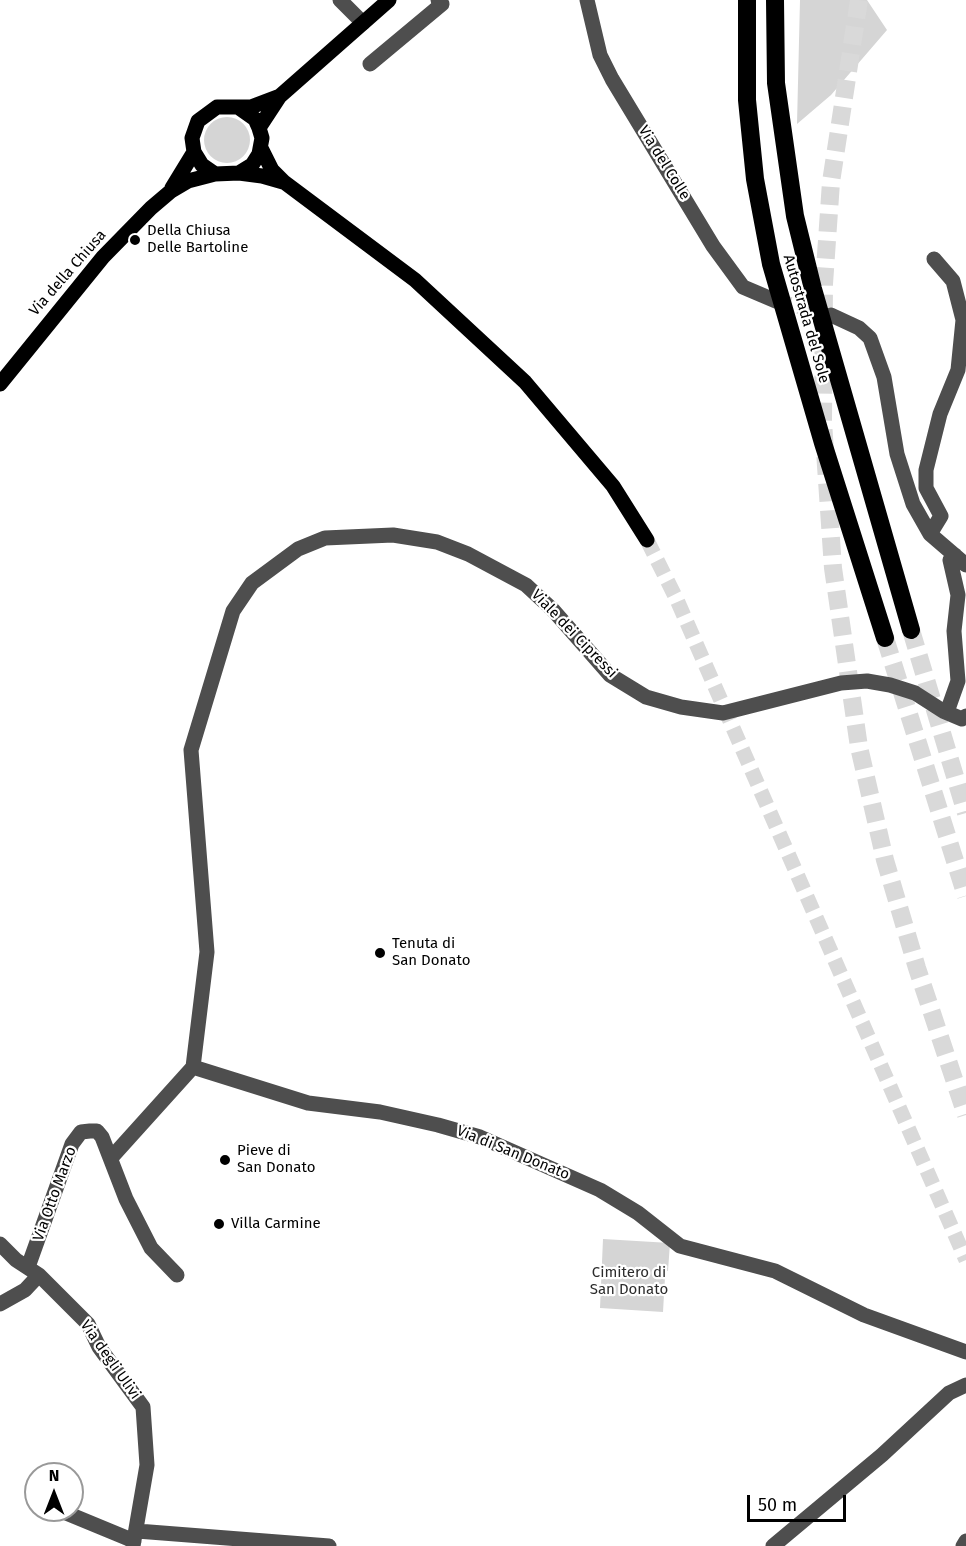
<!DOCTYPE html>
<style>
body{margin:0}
#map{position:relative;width:966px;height:1546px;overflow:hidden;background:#fff;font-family:"Fira Sans",sans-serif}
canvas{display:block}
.north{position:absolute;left:24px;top:1462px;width:60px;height:60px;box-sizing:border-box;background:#fff;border:2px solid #999;border-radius:50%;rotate:0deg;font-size:16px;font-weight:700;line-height:24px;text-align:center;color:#000}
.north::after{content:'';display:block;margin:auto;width:21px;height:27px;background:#000;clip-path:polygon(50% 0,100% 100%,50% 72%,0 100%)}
.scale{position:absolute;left:747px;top:1495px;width:99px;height:27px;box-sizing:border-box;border:3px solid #000;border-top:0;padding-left:8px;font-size:18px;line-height:21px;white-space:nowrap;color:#000;-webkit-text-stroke:4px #fff;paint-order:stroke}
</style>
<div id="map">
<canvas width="966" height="1546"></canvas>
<div class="north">N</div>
<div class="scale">50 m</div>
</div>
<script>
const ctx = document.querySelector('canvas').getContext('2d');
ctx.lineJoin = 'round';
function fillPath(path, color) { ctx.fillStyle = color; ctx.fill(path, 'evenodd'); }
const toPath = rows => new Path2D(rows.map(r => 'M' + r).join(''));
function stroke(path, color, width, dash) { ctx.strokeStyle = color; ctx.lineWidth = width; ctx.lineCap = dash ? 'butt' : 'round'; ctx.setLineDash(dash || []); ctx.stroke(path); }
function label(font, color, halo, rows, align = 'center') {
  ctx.font = font + ' "Fira Sans",sans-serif'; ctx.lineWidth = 4.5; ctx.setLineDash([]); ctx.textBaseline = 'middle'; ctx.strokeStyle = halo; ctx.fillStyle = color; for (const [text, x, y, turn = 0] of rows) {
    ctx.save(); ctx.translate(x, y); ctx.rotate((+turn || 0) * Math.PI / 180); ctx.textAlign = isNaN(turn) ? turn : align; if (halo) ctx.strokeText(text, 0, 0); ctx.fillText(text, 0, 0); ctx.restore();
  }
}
fillPath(toPath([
 [800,0,867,0,887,30,831,95,797,124],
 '204 140a23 23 0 1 1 46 0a23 23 0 1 1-46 0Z',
 [603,1239,670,1243,668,1271,657,1270,656,1276,665,1277,663,1312,600,1308]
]), '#d5d5d5');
stroke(toPath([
 [776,301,828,314]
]), '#d9d9d9', 15, [15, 8]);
stroke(toPath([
 [647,540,677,600,966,1260]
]), '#d9d9d9', 15, [15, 8]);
stroke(toPath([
 [859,0,831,182,824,284,823,422,833,568,859,747,885,860,917,968,966,1115],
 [911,630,966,813],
 [885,638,966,896]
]), '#d9d9d9', 18, [18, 9]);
stroke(toPath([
 [340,0,363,23],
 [587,0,600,55,612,79,713,246,743,287,776,301],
 [370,64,442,4,438,0],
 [831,315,859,328,870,338,884,377,897,454,913,504,930,534,966,565],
 [930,534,941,516,926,488,926,470,940,414,958,370,963,320,953,281,934,259],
 [947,712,958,681,954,631,958,595,950,560,955,555],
 [193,1067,207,952,191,750,233,611,252,583,298,549,325,538,393,535,437,542,468,554,526,585,553,610,610,675,646,697,681,707,723,713,841,683,867,681,890,685,915,693,943,711,962,719,966,716],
 [111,1158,193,1067,308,1103,380,1112,438,1125,480,1137,600,1190,638,1213,680,1246,775,1271,864,1315,966,1352],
 [0,1244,16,1260,39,1275,88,1324,99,1347,143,1407,147,1465,133,1546],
 [28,1267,72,1144,81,1132,90,1131,97,1131,102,1137,126,1199,151,1248,177,1275],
 [0,1304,25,1290,39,1275],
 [35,1484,36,1486],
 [59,1510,134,1541],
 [137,1531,329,1546],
 [773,1546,882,1455,949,1393,966,1385],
 [963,1546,966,1541]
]), '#4e4e4e', 15);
stroke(toPath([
 [238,107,255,119,259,128,262,138,259,154,252,165,239,173,215,174,202,165,194,152,192,138,198,121,217,107,251,107,280,96],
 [259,128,280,96,389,0],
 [261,148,272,170,284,182,415,280,525,382,613,486,647,540],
 [239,173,262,176,283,182],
 [172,188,194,152],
 [0,384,103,257,151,208,171,191,188,181,215,174]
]), '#000', 15);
stroke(toPath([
 [747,0,747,100,755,179,771,264,823,443,885,638],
 [775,0,776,83,795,216,813,289,911,630]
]), '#000', 18);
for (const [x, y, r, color] of [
 [135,240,6,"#000"],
 [380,953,6,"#000"],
 [225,1160,6,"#000"],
 [219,1224,6,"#000"]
]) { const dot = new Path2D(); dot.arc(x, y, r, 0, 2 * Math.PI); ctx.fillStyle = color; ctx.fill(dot); stroke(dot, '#fff', 2); }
label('15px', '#000', '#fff', [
 ["Via del Colle",664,163,58],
 ["Via della Chiusa",68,273,-49],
 ["Autostrada del Sole",806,319,74],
 ["Viale dei Cipressi",574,634,46],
 ["Via di San Donato",513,1153,22],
 ["Via Otto Marzo",55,1194,-70],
 ["Via degli Ulivi",110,1360,55]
]);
label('15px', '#000', '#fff', [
 ["Della Chiusa",147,231],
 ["Delle Bartoline",147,248],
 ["Tenuta di",392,944],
 ["San Donato",392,961],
 ["Pieve di",237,1151],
 ["San Donato",237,1168],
 ["Villa Carmine",231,1224]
], 'left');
label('15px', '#2c2c2c', '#fff', [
 ["Cimitero di",629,1273],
 ["San Donato",629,1290]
]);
</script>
